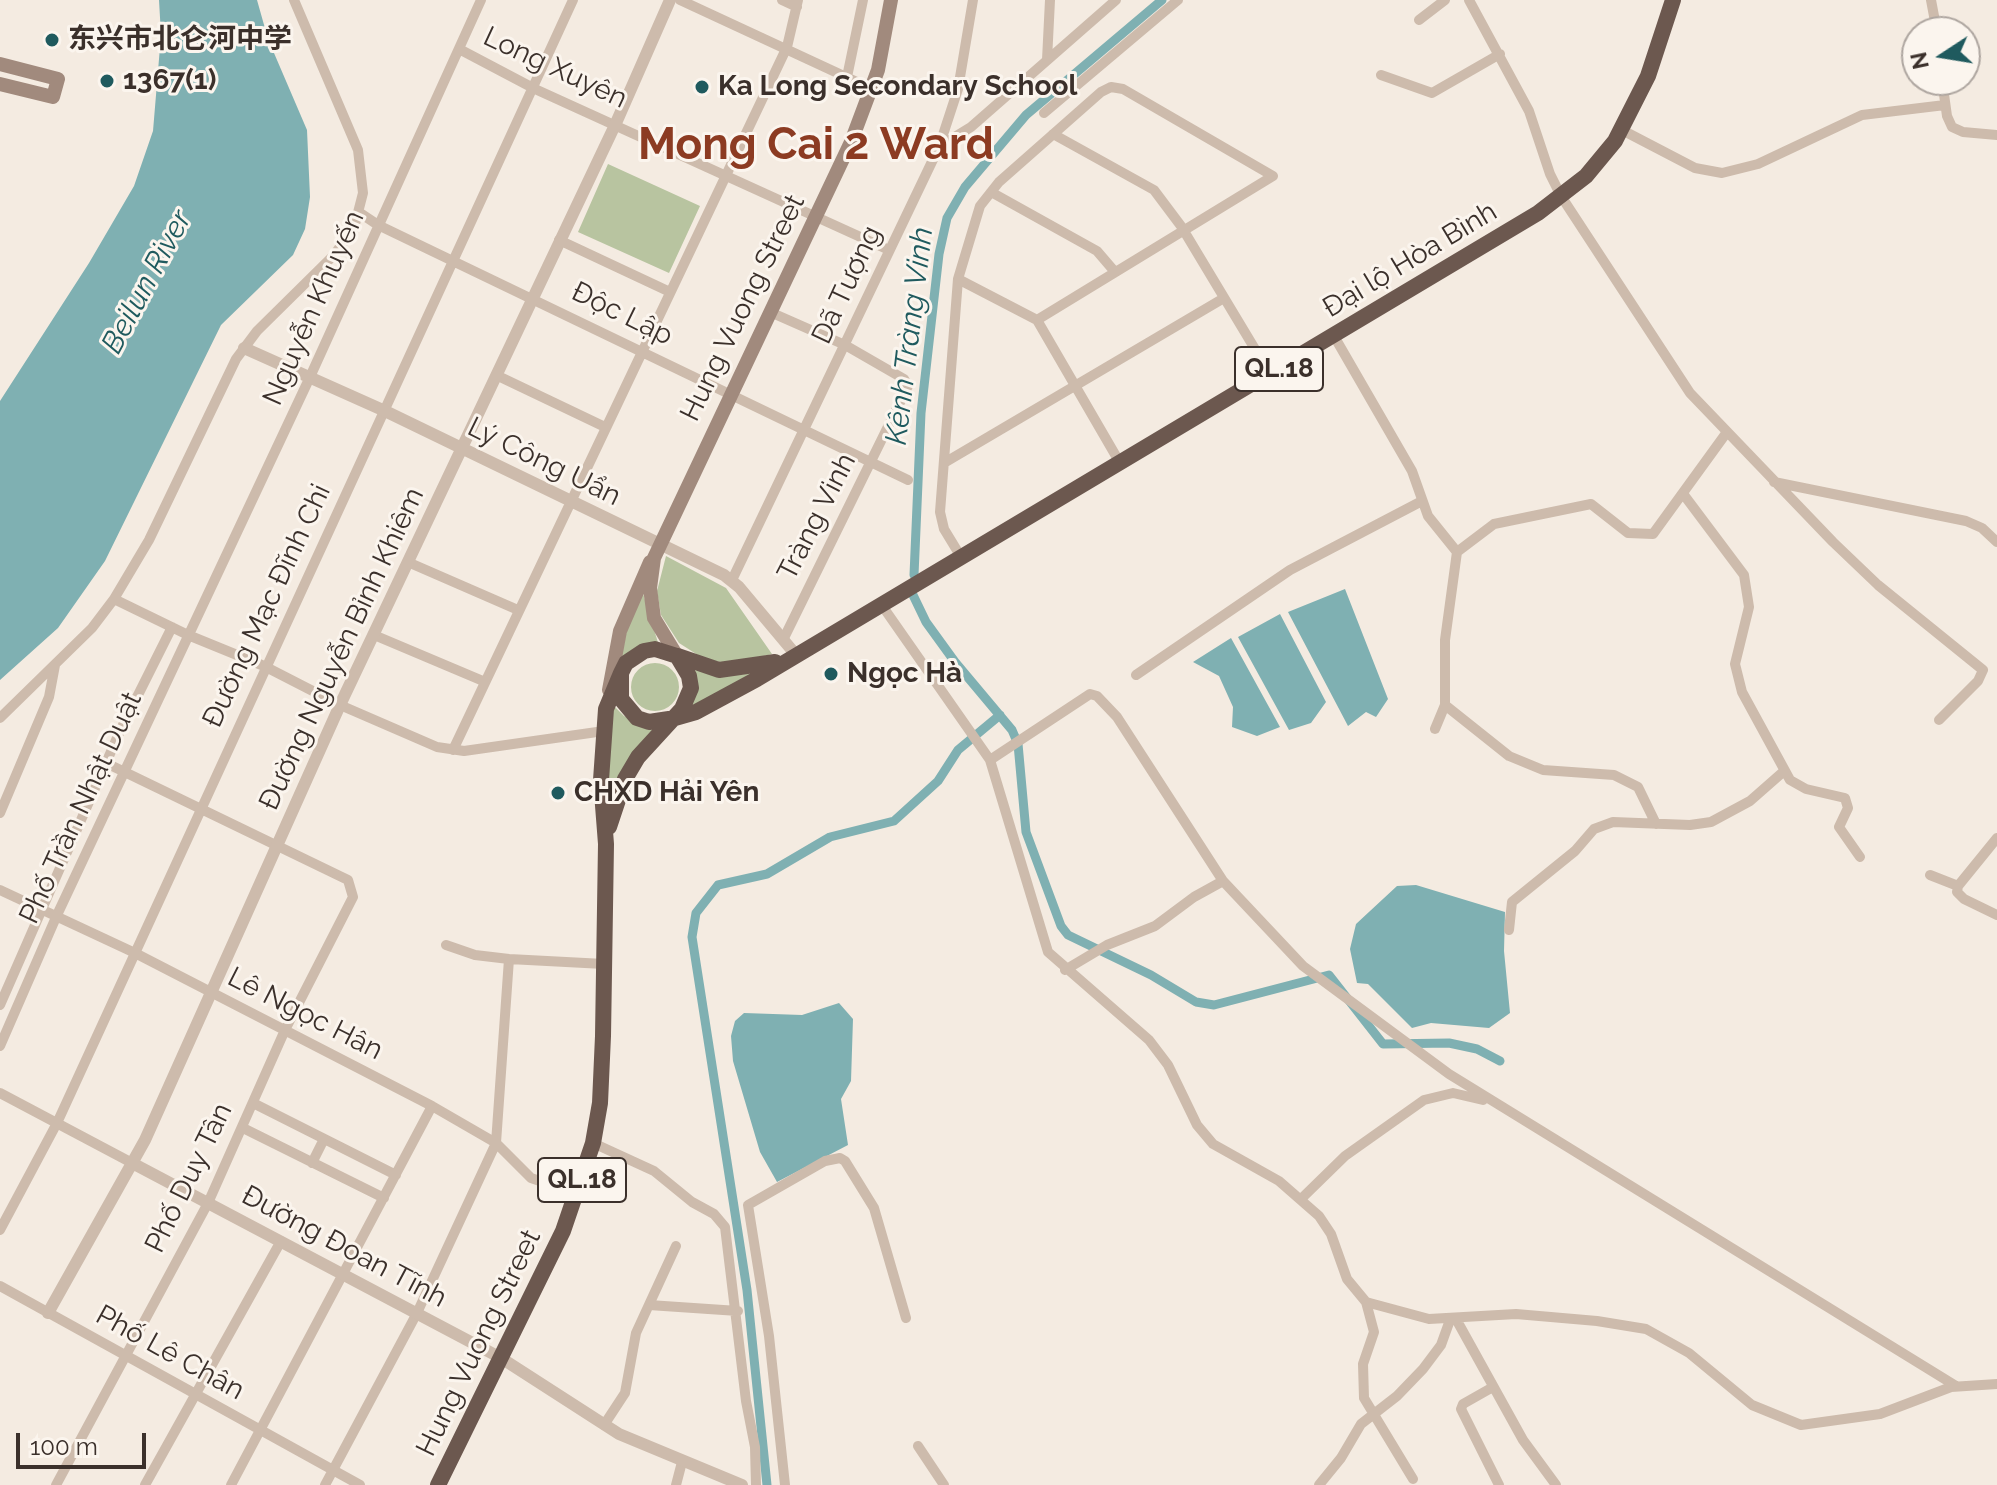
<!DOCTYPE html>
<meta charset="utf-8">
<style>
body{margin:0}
#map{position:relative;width:1997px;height:1485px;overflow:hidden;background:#f4ebe1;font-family:Raleway,sans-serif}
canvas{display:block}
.north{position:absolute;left:1901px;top:16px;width:80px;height:80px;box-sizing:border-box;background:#fbf5ee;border:2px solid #aea6a0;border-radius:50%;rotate:258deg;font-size:22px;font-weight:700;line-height:32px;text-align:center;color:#3b302b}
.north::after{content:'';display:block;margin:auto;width:28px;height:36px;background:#1f5a5e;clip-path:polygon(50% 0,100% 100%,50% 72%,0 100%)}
.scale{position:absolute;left:16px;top:1433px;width:130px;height:36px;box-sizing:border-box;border:4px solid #3b302b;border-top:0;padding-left:10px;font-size:24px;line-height:28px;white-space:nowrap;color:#3b302b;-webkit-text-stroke:6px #fbf5ee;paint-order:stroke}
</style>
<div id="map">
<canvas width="1997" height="1485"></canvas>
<div class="north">N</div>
<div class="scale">100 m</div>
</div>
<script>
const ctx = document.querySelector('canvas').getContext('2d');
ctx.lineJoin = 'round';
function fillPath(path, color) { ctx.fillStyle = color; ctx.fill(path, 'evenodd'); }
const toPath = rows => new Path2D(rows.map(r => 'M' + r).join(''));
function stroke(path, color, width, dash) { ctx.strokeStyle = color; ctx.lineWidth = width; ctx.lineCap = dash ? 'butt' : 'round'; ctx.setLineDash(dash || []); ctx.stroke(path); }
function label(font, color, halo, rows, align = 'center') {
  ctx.font = font + ' Raleway,"Noto Sans SC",sans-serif'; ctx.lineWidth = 6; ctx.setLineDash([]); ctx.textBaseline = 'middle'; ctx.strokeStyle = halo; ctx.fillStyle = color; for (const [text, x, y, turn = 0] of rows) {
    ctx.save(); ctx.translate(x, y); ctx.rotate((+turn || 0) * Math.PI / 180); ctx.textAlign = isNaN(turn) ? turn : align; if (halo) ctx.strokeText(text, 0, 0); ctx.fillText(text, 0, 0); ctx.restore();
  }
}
fillPath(toPath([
 [608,164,700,206,669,273,578,232],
 [666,556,726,588,772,654,732,664,704,659,679,643,661,615,657,591],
 [642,590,659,646,621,659,628,624],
 '631 687a24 24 0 1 1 48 0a24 24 0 1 1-48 0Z',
 [695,670,722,676,756,673,692,709],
 [612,704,624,716,654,730,622,770,607,799]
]), '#b8c4a0');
fillPath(toPath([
 [159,0,257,0,268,39,307,130,310,197,305,229,293,255,221,325,105,561,58,628,0,680,0,401,89,263,134,186,153,131,161,35],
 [1345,589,1388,699,1376,717,1366,712,1348,726,1288,612],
 [1280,614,1326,702,1311,723,1289,730,1238,637],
 [1231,638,1280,727,1257,736,1232,727,1233,707,1219,676,1193,662],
 [1416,885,1505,912,1504,951,1510,1013,1489,1028,1431,1023,1412,1028,1368,984,1357,983,1350,949,1356,924,1397,886],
 [839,1003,853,1019,851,1081,841,1099,848,1145,777,1182,760,1152,733,1061,731,1036,735,1021,744,1013,802,1015]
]), '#7fb0b2');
stroke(toPath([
 [914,575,921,413,939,254,947,218,965,187,1026,115,1162,0],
 [913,595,926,622,955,662,1012,730,1018,744,1026,832,1061,926,1068,935,1151,975,1196,1002,1214,1005,1329,975,1383,1044,1449,1043,1477,1049,1500,1061],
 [767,1485,747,1290,692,937,696,913,718,885,767,874,830,837,894,821,938,781,958,750,1000,715]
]), '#7fb0b2', 9);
stroke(toPath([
 [680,0,872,89],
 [782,0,797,7],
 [1469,0,1529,111,1550,174,1561,196,1690,393,1833,542,1878,585,1983,670,1978,681,1939,720],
 [1931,0,1937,32],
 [1419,20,1445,0],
 [461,50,535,89,889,250],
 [1047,60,1050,0],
 [1381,75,1432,93,1500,54],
 [847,77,863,0],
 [1942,80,1947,116,1952,127,1963,132,1997,135],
 [1044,113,1178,0],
 [1622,130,1695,168,1722,173,1758,164,1862,115,1945,105],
 [1053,134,1154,190,1181,226,1270,374],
 [940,146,971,127,1116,0],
 [991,192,1097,251,1115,272],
 [360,213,378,225,908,480],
 [559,240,670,292],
 [958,279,1037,320,1120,463],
 [770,312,845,345,904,379,908,386,783,640],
 [1334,336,1412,471,1428,516,1457,552,1445,640,1445,705,1435,729],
 [496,375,605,427],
 [944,463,1224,298],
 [1774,482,1966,521,1982,528,1997,542],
 [1684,495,1744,575,1749,607,1735,664,1742,692,1790,780,1806,789,1845,798,1848,808,1839,827,1860,857],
 [1457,552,1494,524,1591,504,1628,533,1653,534,1727,432],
 [961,557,944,529,940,512,958,279,980,206,999,182,1101,92,1111,87,1123,89,1273,176,1037,320],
 [410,563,518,610],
 [732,580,939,147,958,89,973,0],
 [114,599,188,635,264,666,340,705,437,747,464,751,604,731],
 [881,604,990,760,1048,952,1149,1040,1168,1065,1197,1125,1213,1144,1279,1181,1319,1216,1331,1234,1347,1279,1366,1302,1429,1319,1516,1314,1597,1321,1646,1329,1689,1353,1752,1405,1801,1425,1880,1414,1951,1387,1997,1384],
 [374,635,483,681],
 [1136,675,1290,570,1422,501],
 [1445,705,1509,756,1543,770,1614,775,1638,787,1656,824],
 [0,718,92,628,114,599,149,540,236,359,257,331,334,255,354,228,363,193,358,150,294,0],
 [453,750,787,47,798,0],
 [990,760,1090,694,1097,696,1117,717,1223,881,1303,966,1449,1074,1956,1386],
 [0,813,49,697,55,665],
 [1930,875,1958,886,1997,838],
 [1958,886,1957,892,1964,899,1997,915],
 [0,890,135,953,432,1106,496,1143,531,1178,578,1194],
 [1509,930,1512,902,1575,851,1594,829,1613,822,1690,825,1711,822,1750,801,1783,772],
 [446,945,475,955,509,959,604,964],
 [1065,970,1107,945,1155,926,1194,897,1223,881],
 [0,1005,120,731,172,627],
 [0,1046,57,915,310,377,481,0],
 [0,1093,134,1164],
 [253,1103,396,1175],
 [243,1128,384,1198],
 [593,1143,654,1171,692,1202,714,1214,725,1227,746,1401,755,1447,756,1485],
 [312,1163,324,1139],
 [1301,1199,1345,1156,1424,1100,1453,1093,1483,1100],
 [0,1230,57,1123,573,0],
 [0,1286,360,1485],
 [1366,1302,1374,1332,1363,1364,1364,1398,1413,1479],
 [649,1305,738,1311],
 [1456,1319,1523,1440,1556,1485],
 [1493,1387,1463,1404,1461,1409,1499,1485],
 [604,1425,625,1393,636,1333,676,1246],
 [918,1446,944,1485],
 [56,1485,208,1203,285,1030,353,897,348,880,106,763],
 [145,1485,281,1241],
 [231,1485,432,1106],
 [325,1485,417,1313,496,1143,509,959],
 [676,1485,682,1462],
 [785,1485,769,1336,748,1205,825,1161,840,1158,845,1161,874,1208,906,1318],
 [1319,1485,1341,1458,1361,1424,1397,1396,1423,1369,1441,1345,1450,1320]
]), '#cdbbac', 10);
stroke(toPath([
 [244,348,385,411,724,575,739,587,796,655],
 [134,1164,501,1358,619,1434,742,1485],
 [48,1313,145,1140,340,705,616,123,670,0]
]), '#cdbbac', 12);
stroke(toPath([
 [0,64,58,79,53,97,0,84],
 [677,656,654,618,650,588,654,558,851,142,878,70,891,0],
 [609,690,620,631,650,562]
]), '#a18a7d', 14);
stroke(toPath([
 [678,656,719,670,775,662],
 [661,722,696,712,757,679,1538,213,1586,176,1615,141,1648,76,1673,0],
 [609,827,625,779,638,757,682,709,691,688,689,676,677,656,655,649,644,651,626,663,621,673,621,699,637,718,649,722,669,719],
 [438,1485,563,1231,593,1143,600,1103,603,1036,606,844,601,780,606,709,621,673]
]), '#6c584f', 16);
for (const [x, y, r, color] of [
 [52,40,8,"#1f5a5e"],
 [107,81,8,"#1f5a5e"],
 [702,87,8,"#1f5a5e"],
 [831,674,8,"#1f5a5e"],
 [558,793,8,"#1f5a5e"]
]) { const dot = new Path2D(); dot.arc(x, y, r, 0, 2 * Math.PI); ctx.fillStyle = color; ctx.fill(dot); stroke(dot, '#fbf5ee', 3); }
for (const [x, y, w] of [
 [1279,369,88],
 [582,1180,88]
]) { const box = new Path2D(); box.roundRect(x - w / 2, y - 22, w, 44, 6); ctx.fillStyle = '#fbf5ee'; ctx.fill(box); stroke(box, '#3b302b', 2); }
label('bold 26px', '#3b302b', null, [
 ["QL.18",1279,369],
 ["QL.18",582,1180]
]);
label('bold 28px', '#3b302b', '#fbf5ee', [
 ["东兴市北仑河中学",68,40],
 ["1367(1)",123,81],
 ["Ka Long Secondary School",718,87],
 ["Ngọc Hà",847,674],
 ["CHXD Hải Yên",574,793]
], 'left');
label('28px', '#3b302b', '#fbf5ee', [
 ["Long Xuyên",555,68,25],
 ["Đại lộ Hòa Bình",1410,260,-31],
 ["Dã Tượng",847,285,-65],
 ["Nguyễn Khuyến",314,308,-66],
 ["Hung Vuong Street",743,308,-64],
 ["Độc Lập",622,314,26],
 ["Lý Công Uẩn",544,462,26],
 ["Tràng Vinh",817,517,-63],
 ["Đường Mạc Đĩnh Chi",267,606,-65],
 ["Đường Nguyễn Bỉnh Khiêm",342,649,-65],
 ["Phố Trần Nhật Duật",81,808,-65],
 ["Lê Ngọc Hân",305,1014,27],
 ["Phố Duy Tân",189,1178,-64],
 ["Đường Đoan Tĩnh",344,1247,28],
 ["Hung Vuong Street",479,1343,-64],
 ["Phố Lê Chân",170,1353,29]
]);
label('italic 30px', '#1f5a5e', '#fbf5ee', [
 ["Beilun River",147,282,-62],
 ["Kênh Tràng Vinh",910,336,-83]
]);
label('bold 44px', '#8c3b22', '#fbf5ee', [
 ["Mong Cai 2 Ward",816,146]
]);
</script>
